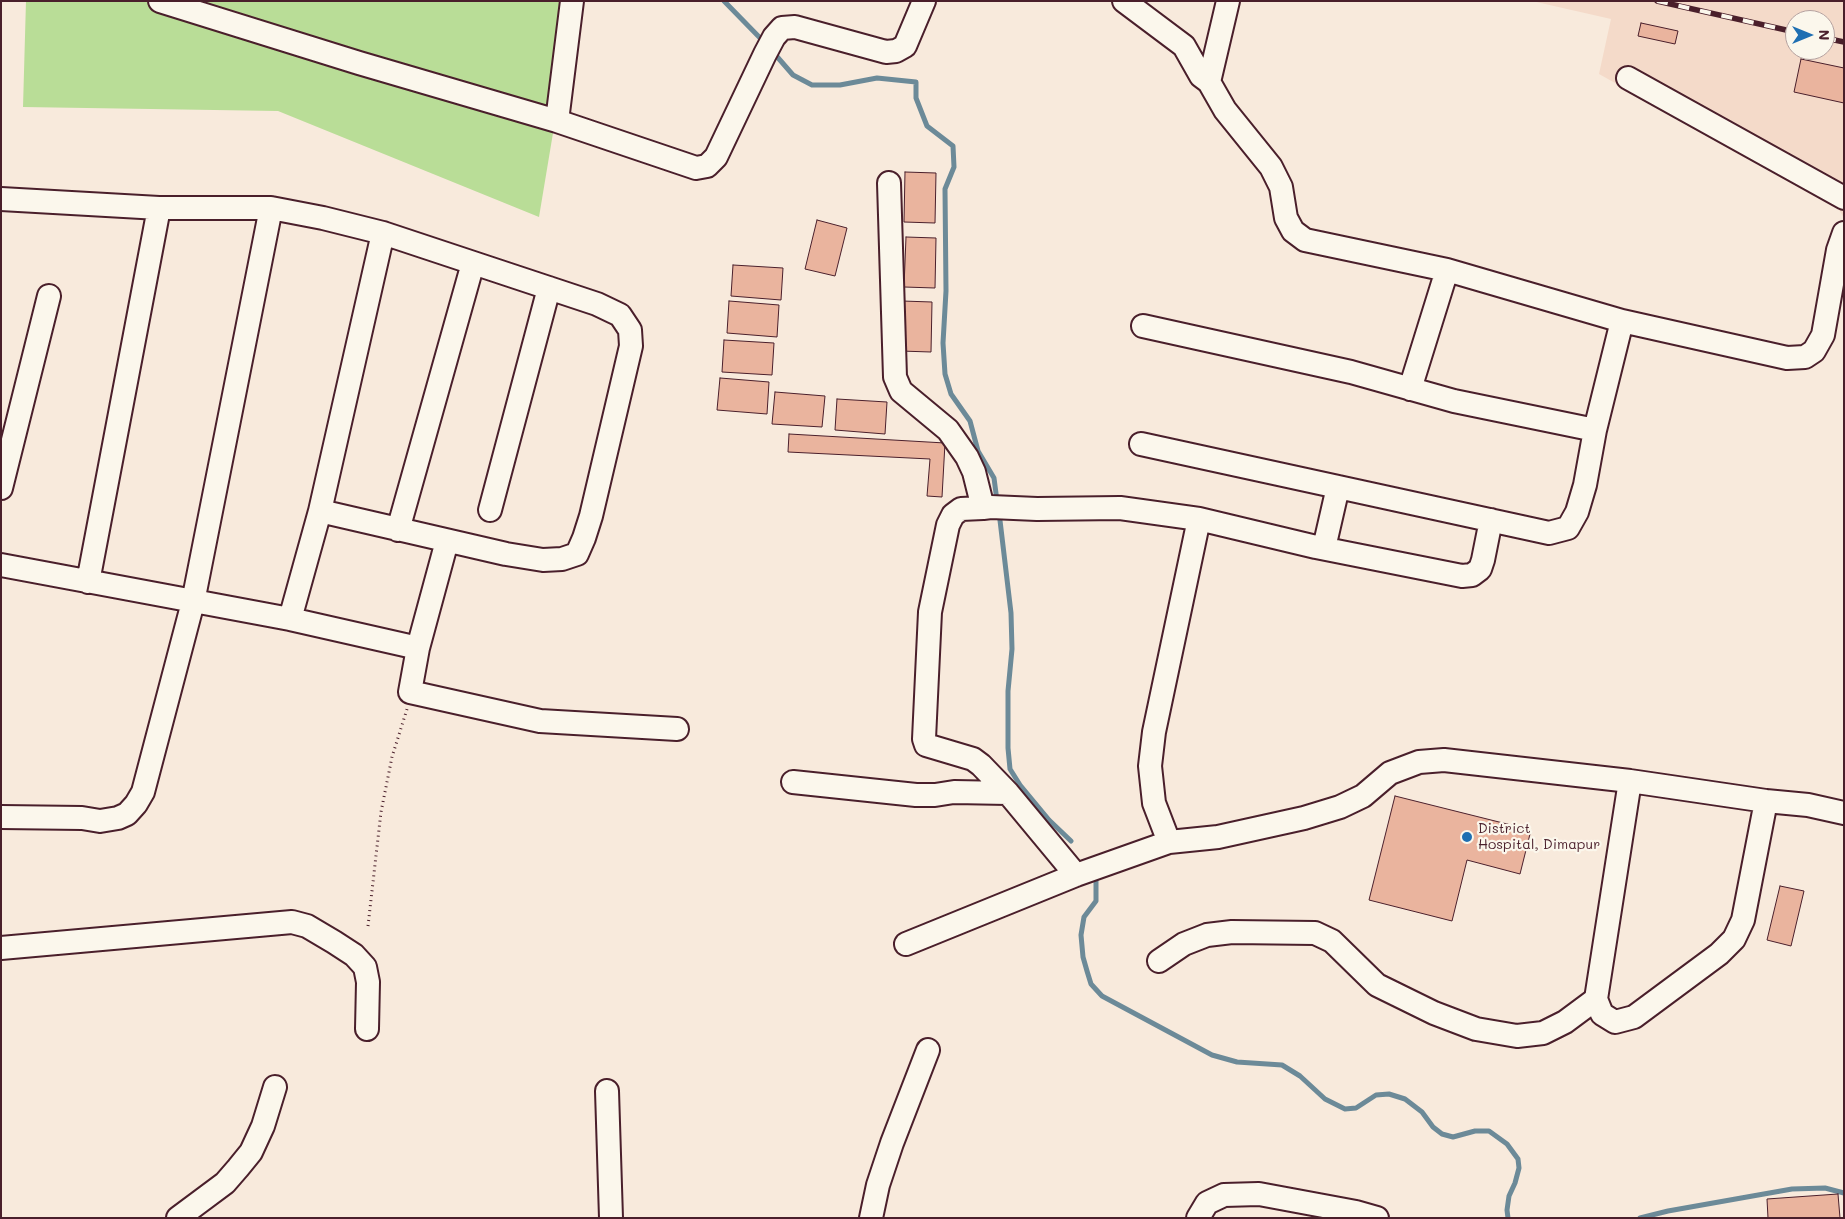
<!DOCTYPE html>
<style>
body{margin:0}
#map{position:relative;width:1845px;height:1219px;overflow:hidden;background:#f8eadc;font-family:Mali,sans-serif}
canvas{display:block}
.frame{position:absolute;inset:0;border:2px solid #4a1f2b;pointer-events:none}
.north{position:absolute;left:1785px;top:10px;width:50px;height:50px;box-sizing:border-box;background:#fbf7ec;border:1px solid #b4a19f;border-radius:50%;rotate:90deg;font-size:14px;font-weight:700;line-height:20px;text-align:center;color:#4a1f2b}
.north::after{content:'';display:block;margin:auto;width:18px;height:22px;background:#1f6fb2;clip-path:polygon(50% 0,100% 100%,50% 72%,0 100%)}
</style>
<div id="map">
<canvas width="1845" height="1219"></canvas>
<div class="frame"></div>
<div class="north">N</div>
</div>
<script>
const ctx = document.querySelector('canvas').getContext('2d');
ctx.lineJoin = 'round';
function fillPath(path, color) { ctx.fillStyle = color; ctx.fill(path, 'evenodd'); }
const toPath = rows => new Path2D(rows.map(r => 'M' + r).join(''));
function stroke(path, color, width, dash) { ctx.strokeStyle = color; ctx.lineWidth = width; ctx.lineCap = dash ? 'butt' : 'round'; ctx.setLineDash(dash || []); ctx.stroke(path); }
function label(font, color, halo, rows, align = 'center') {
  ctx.font = font + ' Mali,sans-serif'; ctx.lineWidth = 4.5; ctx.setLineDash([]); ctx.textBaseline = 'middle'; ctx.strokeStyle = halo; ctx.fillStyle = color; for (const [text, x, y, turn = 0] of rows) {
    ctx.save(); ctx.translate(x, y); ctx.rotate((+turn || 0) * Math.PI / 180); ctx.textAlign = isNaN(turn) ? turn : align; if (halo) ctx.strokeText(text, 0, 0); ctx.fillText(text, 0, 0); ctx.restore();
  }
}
fillPath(toPath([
 [1532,1,1844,1,1844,218,1838,208,1599,74,1611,19],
 [1795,20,1825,20,1825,50,1795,50]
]), '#f4dac9');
fillPath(toPath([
 [26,1,575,1,539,217,278,111,23,107]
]), '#b9dd97');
stroke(toPath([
 [724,1,764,42],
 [773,52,793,75,812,85,840,85,877,78,916,82,916,98,927,126,953,146,954,167,945,189,946,291,943,343,945,374,951,394,970,421,978,451,994,478,997,501],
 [999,512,1011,613,1012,649,1008,691,1008,748,1010,769,1020,785,1049,820,1071,841],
 [1096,881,1096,901,1084,917,1081,935,1083,957,1087,971,1091,984,1102,996,1212,1055,1237,1062,1282,1065,1300,1076,1325,1099,1345,1109,1356,1108,1376,1095,1389,1094,1405,1099,1422,1112,1433,1127,1442,1134,1453,1137,1475,1131,1489,1131,1507,1144,1518,1159,1519,1168,1515,1183,1509,1196,1507,1210,1508,1218],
 [1640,1218,1668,1211,1792,1189,1825,1188,1844,1193]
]), '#6c8a98', 5);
const building = toPath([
 [1641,23,1678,31,1675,44,1638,36,1641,23],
 [1801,59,1844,68,1844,103,1794,92,1801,59],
 [905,172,936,173,935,223,904,222,905,172],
 [817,220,847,228,835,276,805,269,817,220],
 [906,237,936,238,935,288,904,287,906,237],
 [733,265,783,268,781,300,731,296,733,265],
 [729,301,779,305,777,337,727,333,729,301],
 [902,301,932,302,931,352,900,351,902,301],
 [724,340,774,343,772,375,722,372,724,340],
 [720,378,769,382,767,414,717,410,720,378],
 [775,392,825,396,822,427,772,424,775,392],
 [837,399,887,402,885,434,835,430,837,399],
 [789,434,945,443,942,497,927,496,930,459,788,452,789,434],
 [1395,796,1531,830,1520,874,1467,860,1452,921,1369,900,1395,796],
 [1780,886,1804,891,1791,946,1767,940,1780,886],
 [1838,1194,1840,1218,1768,1218,1767,1199,1838,1194]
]);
fillPath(building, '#eab49e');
stroke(building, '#4a1f2b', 1);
const minor = toPath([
 [160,1,359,63,557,121,696,168,707,166,716,157,765,54,774,37,782,28,795,27,886,52,896,51,905,46,924,1],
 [1124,1,1184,46,1201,76,1209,82,1225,110,1271,167,1281,187,1286,218,1293,231,1305,240,1447,270,1622,321],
 [1628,78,1844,198],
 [1209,82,1228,1],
 [557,121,572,1],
 [889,183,895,377,901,391,948,430,967,457,974,472,983,508,991,507,1037,509,1120,508,1199,519,1316,547,1462,576,1472,575,1480,569,1483,560,1491,520],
 [1,199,159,208,271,208,323,218,383,233,597,304,620,315,630,330,631,346,591,516,584,538,577,554,562,559,543,560,506,554,320,511,290,619],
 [1143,326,1351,372,1454,401,1595,430],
 [1410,389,1447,270],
 [1141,444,1549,533,1568,528,1577,512,1585,485,1595,430,1622,321,1787,358,1805,357,1814,351,1823,335,1838,250,1844,233],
 [1,488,49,296],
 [983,508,961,509,953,515,948,525,930,612,924,739,926,745,973,759,981,765,1008,793,1076,875],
 [490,510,549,288],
 [320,511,383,233],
 [398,530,473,263],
 [447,541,418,648,410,692,540,721,677,729],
 [1324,548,1338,487],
 [1,565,290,619,418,648],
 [88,582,159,208],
 [1630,781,1596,999,1602,1014,1615,1022,1634,1017,1719,954,1734,939,1743,920,1766,801],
 [793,782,916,795,935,795,954,792,1008,793],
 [1,817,82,818,100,821,118,818,127,814,136,804,143,792,193,602,271,208],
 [1169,842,1154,803,1150,766,1154,732,1199,519],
 [906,944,1076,875,1169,842,1218,837,1304,818,1340,807,1363,796,1390,773,1419,762,1444,760,1630,781,1766,801,1808,805,1844,813],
 [1,948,292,922,307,926,334,942,354,955,365,967,368,982,367,1029],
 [1159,961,1184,944,1207,935,1232,932,1315,933,1332,941,1377,985,1434,1013,1476,1029,1517,1036,1543,1033,1565,1022,1596,999],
 [607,1091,611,1218],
 [178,1218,225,1183,238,1168,251,1152,263,1126,275,1087],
 [871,1218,878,1185,892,1143,928,1050],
 [1198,1218,1207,1203,1224,1195,1259,1194,1356,1212,1377,1218]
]);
stroke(minor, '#4a1f2b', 26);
stroke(toPath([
 [368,926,381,812,392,757,407,709]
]), '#4a1f2b', 3, [1, 4]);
stroke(minor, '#fbf7ec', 22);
const rail = toPath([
 [1657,1,1795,32],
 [1825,38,1844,42]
]);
stroke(rail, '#4a1f2b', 5.5);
stroke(rail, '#fbf7ec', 4, [11]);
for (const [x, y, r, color] of [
 [1467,837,6,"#1f6fb2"]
]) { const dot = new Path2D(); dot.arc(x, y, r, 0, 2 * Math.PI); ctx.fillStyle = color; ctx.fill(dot); stroke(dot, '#fbf7ec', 2); }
label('14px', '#4a1f2b', '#fbf7ec', [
 ["District",1478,829],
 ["Hospital, Dimapur",1478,845]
], 'left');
</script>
